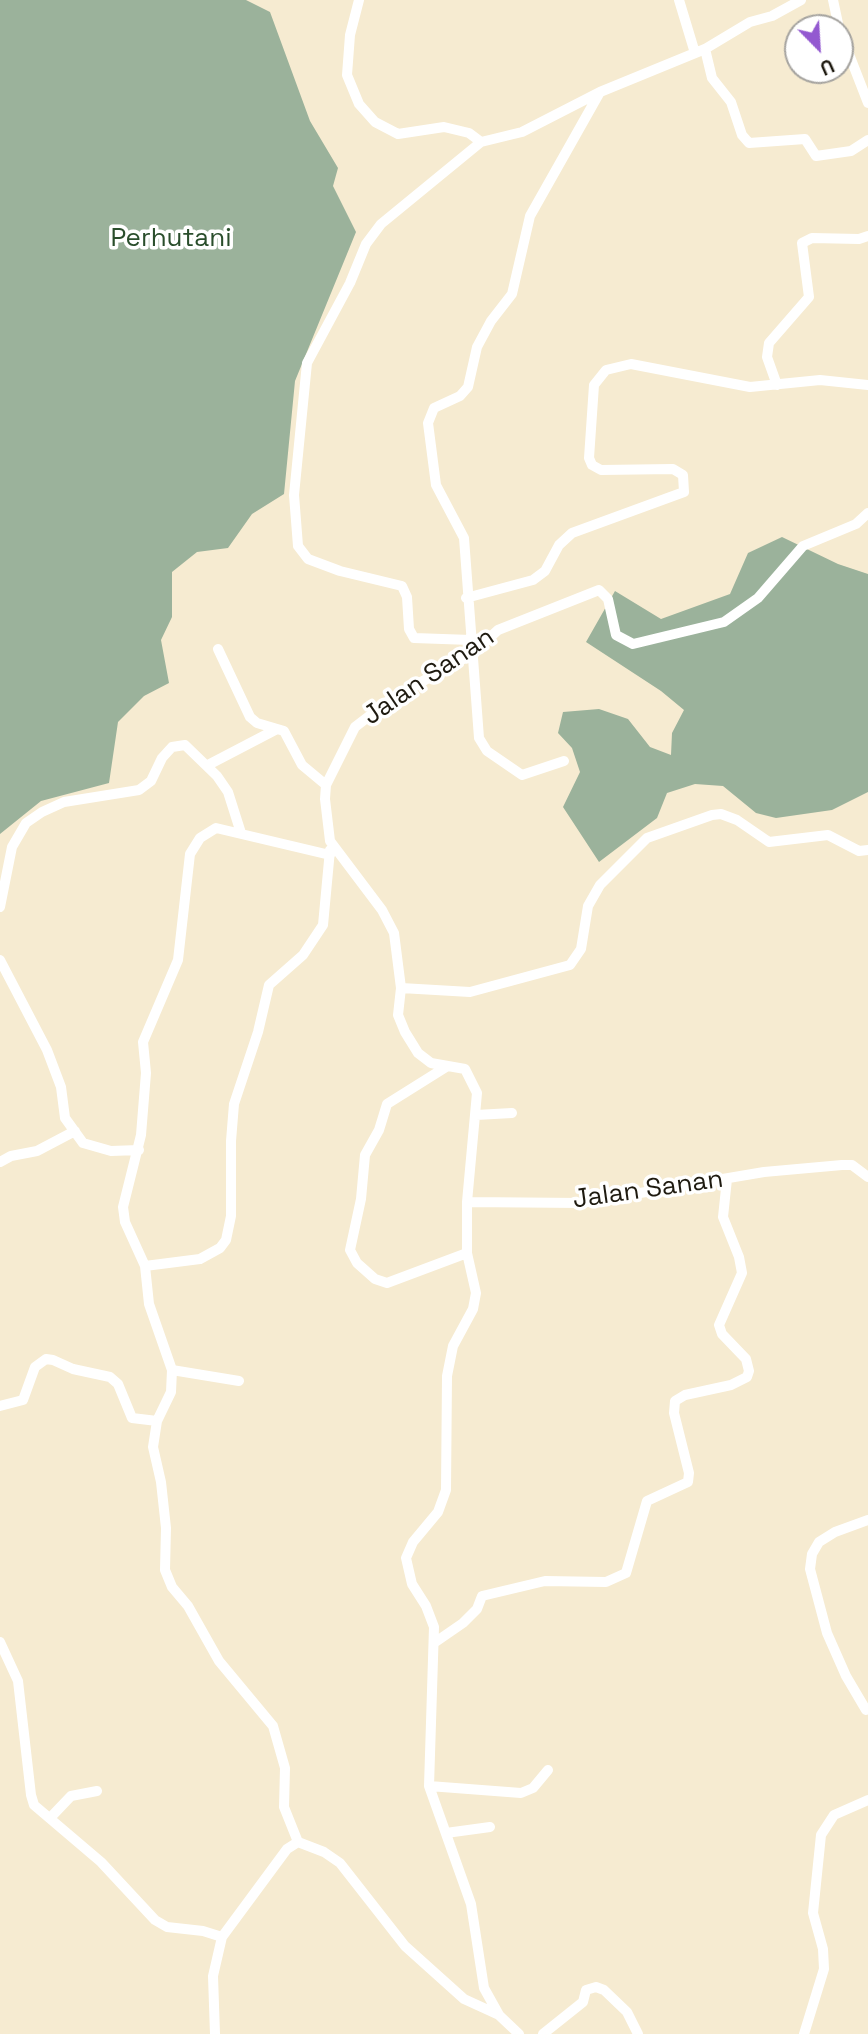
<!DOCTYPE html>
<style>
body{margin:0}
#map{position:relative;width:868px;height:2034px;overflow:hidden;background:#f6ebd1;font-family:"Space Grotesk",sans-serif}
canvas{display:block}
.north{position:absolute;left:784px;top:14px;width:70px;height:70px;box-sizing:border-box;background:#fff;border:2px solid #a5a39f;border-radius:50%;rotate:156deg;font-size:19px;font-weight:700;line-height:28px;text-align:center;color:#1e1a10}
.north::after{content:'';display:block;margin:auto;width:24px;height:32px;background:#9359d0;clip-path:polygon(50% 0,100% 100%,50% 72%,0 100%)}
</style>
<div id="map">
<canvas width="868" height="2034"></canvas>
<div class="north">U</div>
</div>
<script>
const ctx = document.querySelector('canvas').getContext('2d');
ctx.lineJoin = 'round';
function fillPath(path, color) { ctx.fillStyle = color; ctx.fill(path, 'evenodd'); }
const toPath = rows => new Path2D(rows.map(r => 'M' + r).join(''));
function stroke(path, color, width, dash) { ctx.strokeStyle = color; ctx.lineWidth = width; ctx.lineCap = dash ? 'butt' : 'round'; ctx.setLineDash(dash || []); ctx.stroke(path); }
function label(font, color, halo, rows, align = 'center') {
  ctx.font = font + ' "Space Grotesk",sans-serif'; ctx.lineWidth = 7; ctx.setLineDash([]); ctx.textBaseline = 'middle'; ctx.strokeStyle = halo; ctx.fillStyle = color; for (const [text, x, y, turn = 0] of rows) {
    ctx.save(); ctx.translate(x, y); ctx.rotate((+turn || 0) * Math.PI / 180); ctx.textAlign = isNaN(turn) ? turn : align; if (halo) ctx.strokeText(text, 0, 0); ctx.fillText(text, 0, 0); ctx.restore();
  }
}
fillPath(toPath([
 [0,0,246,0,270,12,310,121,338,168,333,186,356,232,295,381,284,494,252,514,228,548,197,552,172,572,172,617,161,640,169,683,144,696,118,722,109,783,41,801,0,834],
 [782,537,838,564,868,574,868,792,832,810,776,818,756,813,723,786,695,784,667,793,657,818,599,862,563,807,580,772,572,748,558,733,563,712,599,709,628,719,650,747,671,755,672,733,684,710,661,691,586,642,615,591,661,619,730,594,748,553]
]), '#9bb29b');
stroke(toPath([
 [359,0,350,35,347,75,359,104,375,122,398,134,444,127,469,133,481,142,522,132,600,92,705,49,750,22,772,16,801,0],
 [679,0,695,53],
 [833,0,839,28],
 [840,31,868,103],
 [705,49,712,78,731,102,742,135,749,143,805,139,816,156,851,151,868,140],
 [777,385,767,357,769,343,809,297,802,243,812,238,859,239,868,236],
 [868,513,856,524,803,546,758,598,724,622,633,644,616,635,608,599,599,590,498,630,472,654,394,697,355,727,326,785,325,799,330,841,382,910,394,933,401,988,398,1015,405,1032,418,1053,431,1063,465,1069,477,1093,467,1202,581,1203,764,1172,842,1165,852,1165,868,1177],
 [466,598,533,580,545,571,559,545,572,533,684,492,683,475,673,469,601,470,592,465,589,458,594,385,606,370,631,364,750,387,820,380,868,385],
 [471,640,414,638,409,629,407,597,402,586,340,571,308,559,298,546,294,495,307,363,350,283,366,244,381,224,481,142],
 [218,649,250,717,257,723,284,731,302,765,326,785],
 [564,761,522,775,487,751,479,738,464,538,436,485,428,423,434,408,460,396,468,387,477,347,491,321,512,294,530,216,600,92],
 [208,765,277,729],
 [0,907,12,847,26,823,42,812,64,802,139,790,151,781,162,758,172,747,185,745,217,776,228,792,241,833],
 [0,960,47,1050,61,1087,65,1118,83,1143,111,1151,139,1150],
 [401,988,470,992,570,965,581,949,588,906,600,885,647,838,712,815,721,814,737,820,769,842,828,835,859,851,868,850],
 [446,1067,387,1104,379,1130,365,1155,361,1199,350,1250,357,1263,375,1279,387,1283,467,1253],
 [476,1115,512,1113],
 [0,1162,11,1156,37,1151,75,1131],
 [467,1202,467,1253,476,1293,473,1309,453,1346,447,1376,446,1490,438,1512,413,1542,406,1558,412,1584,426,1606,434,1627,429,1786,471,1904,484,1988,499,2015,519,2034],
 [145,1266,200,1259,220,1248,226,1240,231,1216,231,1141,234,1104,258,1032,269,985,303,955,323,925,330,850],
 [172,1370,239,1381],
 [0,1406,23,1400,35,1367,46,1359,53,1360,73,1369,110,1377,118,1384,132,1418,157,1421],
 [0,1642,18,1681,31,1795,34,1805,101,1862,155,1920,167,1927,203,1931,222,1937],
 [434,1643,463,1623,477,1609,482,1596,545,1581,606,1582,626,1573,647,1501,688,1482,689,1473,674,1413,675,1401,685,1395,731,1385,747,1377,749,1371,746,1359,722,1334,719,1325,742,1273,739,1257,723,1217,727,1179],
 [866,1710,846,1676,827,1633,810,1569,812,1554,819,1542,835,1532,868,1520],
 [429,1786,521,1793,533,1788,548,1770],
 [50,1818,71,1796,97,1791],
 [446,1833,490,1827],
 [298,1842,284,1807,285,1768,273,1726,219,1661,188,1606,172,1587,165,1570,166,1528,161,1482,153,1447,157,1421,171,1392,172,1370,149,1304,145,1266,125,1222,123,1207,141,1135,146,1073,143,1042,178,960,190,854,200,838,216,828,330,855],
 [215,2034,213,1976,222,1937,287,1849,298,1842,324,1852,340,1863,405,1946,464,1999,499,2015],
 [543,2034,583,2002,586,1990,596,1987,604,1990,627,2012,638,2034],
 [804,2034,824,1969,823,1949,813,1913,821,1835,834,1815,868,1800]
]), '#fff', 10);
label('26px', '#2a4e2c', '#fff', [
 ["Perhutani",171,239]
]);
label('26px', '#1e1a10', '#fff', [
 ["Jalan Sanan",429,677,-34],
 ["Jalan Sanan",648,1190,-8]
]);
</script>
